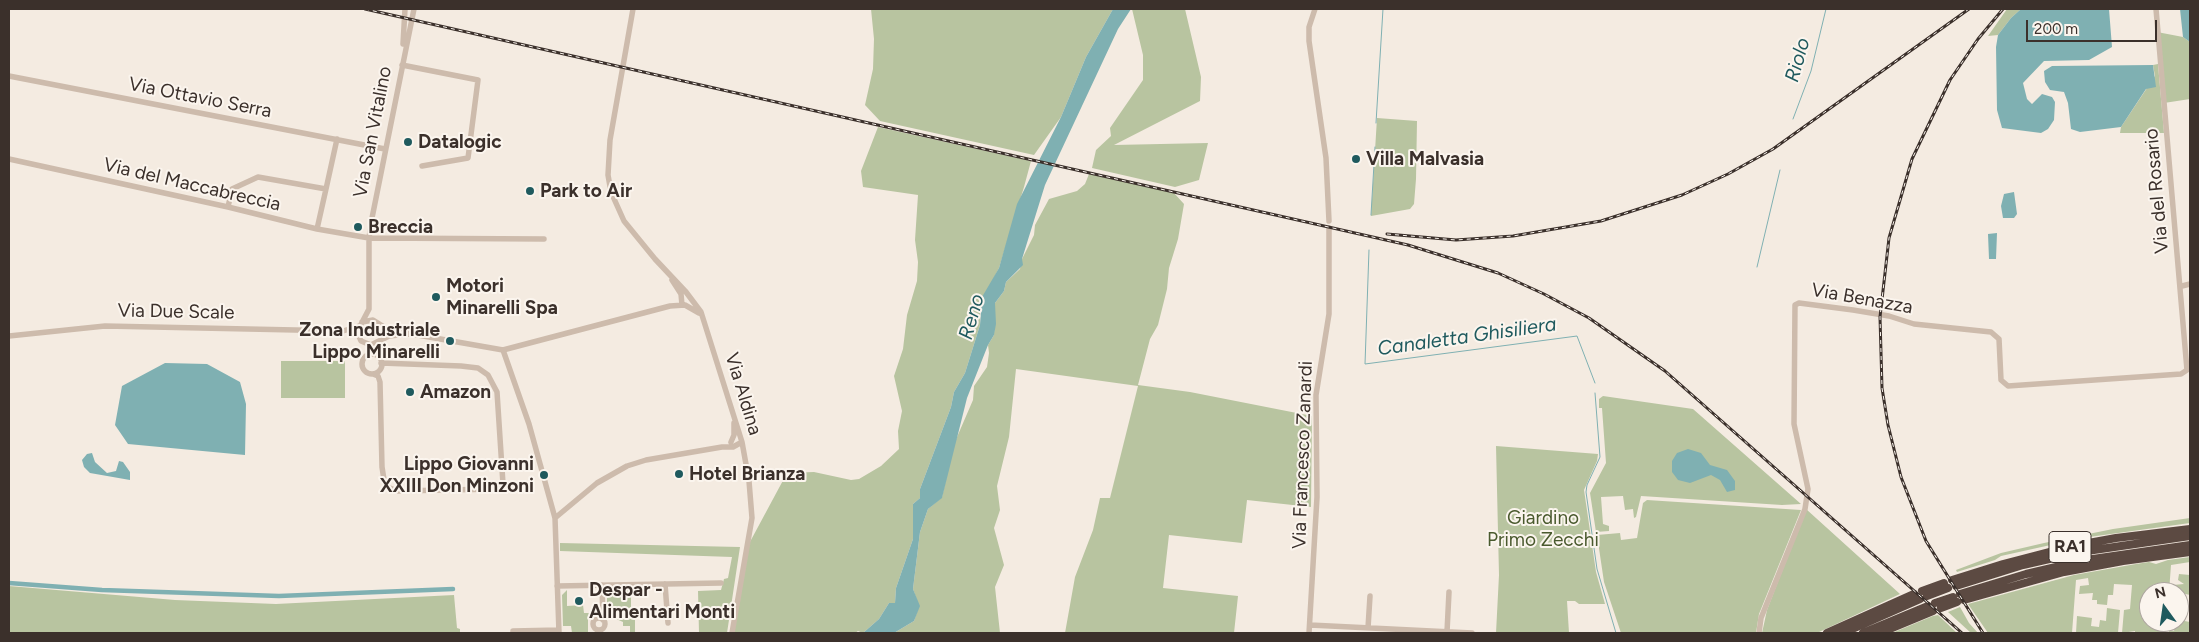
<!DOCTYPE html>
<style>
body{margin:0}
#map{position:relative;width:2199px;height:642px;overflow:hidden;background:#f4ebe1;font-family:Figtree,sans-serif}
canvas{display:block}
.frame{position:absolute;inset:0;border:10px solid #3b302b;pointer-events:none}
.north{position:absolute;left:2139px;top:582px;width:50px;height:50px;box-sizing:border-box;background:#fbf5ee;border:1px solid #aea6a0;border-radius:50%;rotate:346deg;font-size:14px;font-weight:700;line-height:20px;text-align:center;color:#3b302b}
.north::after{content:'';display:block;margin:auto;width:18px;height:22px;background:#1f5a5e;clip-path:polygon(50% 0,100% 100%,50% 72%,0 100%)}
.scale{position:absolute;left:2026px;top:20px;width:131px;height:22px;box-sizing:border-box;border:2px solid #3b302b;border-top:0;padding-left:6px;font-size:15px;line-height:18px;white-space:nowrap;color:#3b302b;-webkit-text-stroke:4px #fbf5ee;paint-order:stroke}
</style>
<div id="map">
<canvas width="2199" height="642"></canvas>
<div class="frame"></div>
<div class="north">N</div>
<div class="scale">200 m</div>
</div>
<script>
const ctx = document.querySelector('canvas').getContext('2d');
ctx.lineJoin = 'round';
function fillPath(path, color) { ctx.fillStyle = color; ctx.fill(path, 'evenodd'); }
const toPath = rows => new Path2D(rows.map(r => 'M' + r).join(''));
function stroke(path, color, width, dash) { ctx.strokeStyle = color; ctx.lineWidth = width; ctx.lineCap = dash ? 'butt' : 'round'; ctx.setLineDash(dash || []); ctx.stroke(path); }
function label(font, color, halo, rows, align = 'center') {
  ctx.font = font + ' Figtree,sans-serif'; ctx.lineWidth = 4; ctx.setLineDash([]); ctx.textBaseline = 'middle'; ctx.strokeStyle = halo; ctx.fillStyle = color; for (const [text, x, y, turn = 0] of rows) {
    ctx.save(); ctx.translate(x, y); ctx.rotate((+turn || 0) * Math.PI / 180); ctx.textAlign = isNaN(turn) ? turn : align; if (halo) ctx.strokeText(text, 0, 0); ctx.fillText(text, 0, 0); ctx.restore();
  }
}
fillPath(toPath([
 [871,9,1113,9,1086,57,1061,117,1034,155,880,121,865,105,873,69,874,39],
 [1132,9,1185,9,1201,77,1200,101,1114,145,1208,143,1199,180,1175,187,1092,168,1096,150,1111,136,1110,128,1143,80,1143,55],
 [2007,9,2021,9,2011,18,1998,35,1988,36],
 [2157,32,2183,37,2190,42,2190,99,2164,103],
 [2158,64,2164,133,2120,133,2121,127,2155,76,2153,65],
 [1377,118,1417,121,1416,179,1414,204,1410,209,1371,216],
 [878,127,1031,161,1024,187,999,268,980,306,980,325,965,373,954,392,951,407,920,489,920,498,913,504,913,539,896,588,895,603,889,603,879,619,863,633,858,631,855,633,732,633,744,553,787,473,814,472,851,480,859,479,881,466,899,449,898,431,902,411,894,376,903,349,907,315,917,281,918,262,915,240,918,195,863,187,861,171],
 [1089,174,1174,193,1184,204,1178,239,1169,268,1167,289,1158,325,1150,339,1138,385,1190,392,1312,416,1311,507,1247,500,1242,543,1169,535,1163,588,1238,596,1234,633,1065,633,1075,577,1093,530,1100,498,1110,498,1138,386,1016,369,1009,437,997,486,1000,510,994,528,1004,565,995,587,1000,633,894,633,914,621,919,606,913,589,920,532,928,509,942,497,954,444,973,400,974,386,987,367,989,353,988,345,994,335,995,303,1004,291,1006,282,1020,269,1022,259,1034,235,1035,225,1049,199,1077,191,1085,184],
 [281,361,345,361,345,398,281,398],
 [1603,396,1693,409,1801,504,1782,505,1641,496,1636,517,1634,518,1633,509,1625,510,1623,496,1601,497,1603,524,1609,526,1609,531,1596,532,1590,493,1606,463,1602,408,1599,408,1599,399],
 [1496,446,1598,454,1597,461,1584,490,1596,572,1605,604,1579,604,1575,601,1567,601,1569,633,1496,633,1499,575],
 [1647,500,1801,510,1759,614,1756,633,1621,633,1604,582,1597,535,1620,533,1621,540,1637,538,1643,503],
 [1806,509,1900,594,1817,633,1762,633,1767,610],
 [2190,518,2190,523,2082,538,2001,556,1995,560,1957,572,1956,570,2001,553,2044,543,2113,529],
 [560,543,740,547,727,633,699,633,698,591,721,590,724,579,728,578,732,557,560,551],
 [2190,557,2190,562,2171,565,2169,592,2149,592,2149,622,2166,622,2166,633,2135,633,2135,631,2122,633,2124,610,2130,609,2132,585,2114,584,2113,595,2108,595,2107,605,2097,604,2097,600,2092,600,2093,593,2079,594,2080,586,2089,585,2088,578,2076,580,2072,633,1988,633,1968,604,2074,575,2136,564,2149,562,2156,564,2168,560],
 [2179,574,2190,575,2190,595,2172,591,2173,585,2184,584,2178,580],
 [9,586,175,600,276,604,454,595,457,628,460,629,460,633,9,633],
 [567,590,567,606,583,605,584,613,596,613,596,615,588,615,588,632,607,633,572,633,571,626,563,626,562,595],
 [607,590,631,590,631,611,635,611,635,633,630,633,630,626,623,626,623,622,614,618,614,614,607,614],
 [1960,607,1969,623,1978,633,1971,633,1948,612],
 [2107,608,2120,610,2118,633,2076,633,2077,616,2092,618,2091,626,2099,627,2100,620,2106,621],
 [1938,615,1957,633,1892,633,1933,616],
 [2179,620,2190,622,2189,633,2169,633,2169,630,2174,631,2176,622]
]), '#b8c4a0');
fillPath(toPath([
 [1113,9,1131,9,1118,29,1045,185,1022,259,1023,265,1006,282,1004,291,995,303,996,324,994,335,988,345,967,398,942,498,928,509,920,532,913,589,920,606,914,621,894,633,863,633,879,619,889,603,895,603,896,588,913,539,913,504,920,498,920,489,951,407,954,392,965,373,980,325,982,297,999,268,1017,204,1061,117,1086,57],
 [2021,9,2109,9,2112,47,2089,60,2044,61,2023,83,2027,99,2032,104,2042,94,2052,97,2055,102,2054,120,2048,129,2041,133,2002,128,1997,110,1996,47,1998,35,2011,18],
 [2180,9,2190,9,2190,42,2183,37],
 [2153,65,2156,87,2146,89,2121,127,2080,132,2071,129,2068,103,2064,92,2050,90,2045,82,2044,71,2052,66],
 [2014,192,2017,214,2014,218,2003,218,2001,206,2004,194],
 [1997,233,1996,259,1989,259,1988,234],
 [165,363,207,364,240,382,246,404,245,455,128,444,115,425,122,386],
 [1688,449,1701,453,1710,465,1727,470,1735,481,1735,490,1727,492,1720,480,1711,475,1690,483,1678,480,1672,472,1672,461,1677,453],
 [92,453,95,462,107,473,116,471,119,461,123,462,130,472,130,480,90,473,84,467,82,460,87,454]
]), '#7fb0b2');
stroke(toPath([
 [1793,119,1811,71,1826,9],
 [1376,123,1383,9],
 [1371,215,1375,147],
 [1369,250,1365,364,1577,336,1595,383],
 [1757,267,1780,170],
 [1595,393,1600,457,1587,485,1586,492,1597,569,1616,633]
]), '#7fb0b2', 1);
stroke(toPath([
 [9,583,102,590,279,596,453,589]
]), '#7fb0b2', 4.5);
stroke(toPath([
 [633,9,610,140,608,175,611,192,624,221,655,259,686,292,701,312,742,442,749,481,752,518,732,633],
 [1315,9,1309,27,1309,41,1326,158,1329,221],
 [403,44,405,9],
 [402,65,478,80,468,158,422,166],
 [9,76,385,149],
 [9,159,228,207,317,229,369,238,544,239],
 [228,207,232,189,258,177,326,189,337,139],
 [317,229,326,189],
 [672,280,681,294,682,305],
 [2182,286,2190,284],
 [362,322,373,320,389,330,503,350,670,306,685,305,699,313],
 [409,334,389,336,371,345,361,341,357,332,369,309,369,238,372,218,414,9],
 [9,336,105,326,343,331,359,326],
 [503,350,529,424,555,518,559,633],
 '362 364a10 10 0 1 1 20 0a10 10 0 1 1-20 0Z',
 [373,374,378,376,380,382,382,467,385,486,397,491,495,489,503,484,497,392,488,375,478,368,461,366,381,363],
 [731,442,734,435,734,423],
 [555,518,597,483,627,466,646,460,722,447,733,447,742,442],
 [665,584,668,623],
 [602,585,603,620],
 [557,586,721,583],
 '593 624a6 6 0 1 1 12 0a6 6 0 1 1-12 0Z',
 [1310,625,1472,633],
 [1368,628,1370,596],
 [1447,632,1449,592],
 [513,633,513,631,559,630],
 [1309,633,1317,497,1316,395,1329,314,1329,228],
 [1759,633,1761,618,1805,509,1808,489,1794,424,1795,305,1799,303,1853,310,1889,316,1914,324,1991,332,1999,339,2001,380,2008,386,2181,374,2187,370,2156,9]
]), '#cdbbac', 5.5);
stroke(toPath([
 [1952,580,2003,564,2072,546,2116,538,2190,529],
 [1956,586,2023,565,2080,552,2190,536],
 [1922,591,1944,583],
 [1960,594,2026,574,2086,560,2190,545],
 [1927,596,1948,588],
 [1964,600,2064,572,2123,561,2190,552],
 [1935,603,1953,597],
 [1941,608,1957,602],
 [1827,633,1914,594],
 [1843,633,1920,599],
 [1863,633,1928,606],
 [1880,633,1933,611]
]), '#5c4a42', 8);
const rail = toPath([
 [365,9,1408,245,1498,273,1544,294,1589,318,1665,371,1962,633],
 [1387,234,1456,240,1513,236,1601,221,1682,195,1728,174,1773,149,1969,9],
 [1983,633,1926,541,1901,477,1888,425,1882,388,1880,317,1889,238,1912,159,1950,80,1978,39,2003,9]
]);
stroke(rail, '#3b302b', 3);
stroke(rail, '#fbf5ee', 1, [4]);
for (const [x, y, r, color] of [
 [408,142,5,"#1f5a5e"],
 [1356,159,5,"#1f5a5e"],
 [530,191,5,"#1f5a5e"],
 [358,227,5,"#1f5a5e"],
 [436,297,5,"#1f5a5e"],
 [450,341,5,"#1f5a5e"],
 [410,392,5,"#1f5a5e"],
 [679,474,5,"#1f5a5e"],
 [544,475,5,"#1f5a5e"],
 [579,601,5,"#1f5a5e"]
]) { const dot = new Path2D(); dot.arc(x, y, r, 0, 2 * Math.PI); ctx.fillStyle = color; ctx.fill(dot); stroke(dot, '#fbf5ee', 2); }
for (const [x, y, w] of [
 [2070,547,42]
]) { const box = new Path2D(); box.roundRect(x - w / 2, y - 15.5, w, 31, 4); ctx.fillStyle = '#fbf5ee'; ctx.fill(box); stroke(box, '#3b302b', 1); }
label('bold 18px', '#3b302b', null, [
 ["RA1",2070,547]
]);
label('19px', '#3b302b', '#fbf5ee', [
 ["Via Ottavio Serra",200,98,11],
 ["Via San Vitalino",373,132,-79],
 ["Via del Maccabreccia",192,185,13],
 ["Via del Rosario",2157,191,-95],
 ["Via Benazza",1862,299,10],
 ["Via Due Scale",176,312,1],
 ["Via Aldina",743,394,73],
 ["Via Francesco Zanardi",1303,455,-88]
]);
label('bold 19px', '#3b302b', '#fbf5ee', [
 ["Datalogic",418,142],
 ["Villa Malvasia",1366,159],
 ["Park to Air",540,191],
 ["Breccia",368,227],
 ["Motori",446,286],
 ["Minarelli Spa",446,308],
 ["Zona Industriale",440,330,"right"],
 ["Lippo Minarelli",440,352,"right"],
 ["Amazon",420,392],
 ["Lippo Giovanni",534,464,"right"],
 ["XXIII Don Minzoni",534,486,"right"],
 ["Hotel Brianza",689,474],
 ["Despar -",589,590],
 ["Alimentari Monti",589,612]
], 'left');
label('19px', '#4a5a2e', '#fbf5ee', [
 ["Giardino",1543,518],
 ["Primo Zecchi",1543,540]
]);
label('italic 20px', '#1f5a5e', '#fbf5ee', [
 ["Riolo",1798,60,-74],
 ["Reno",972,317,-74],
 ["Canaletta Ghisiliera",1467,337,-8]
]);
</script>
